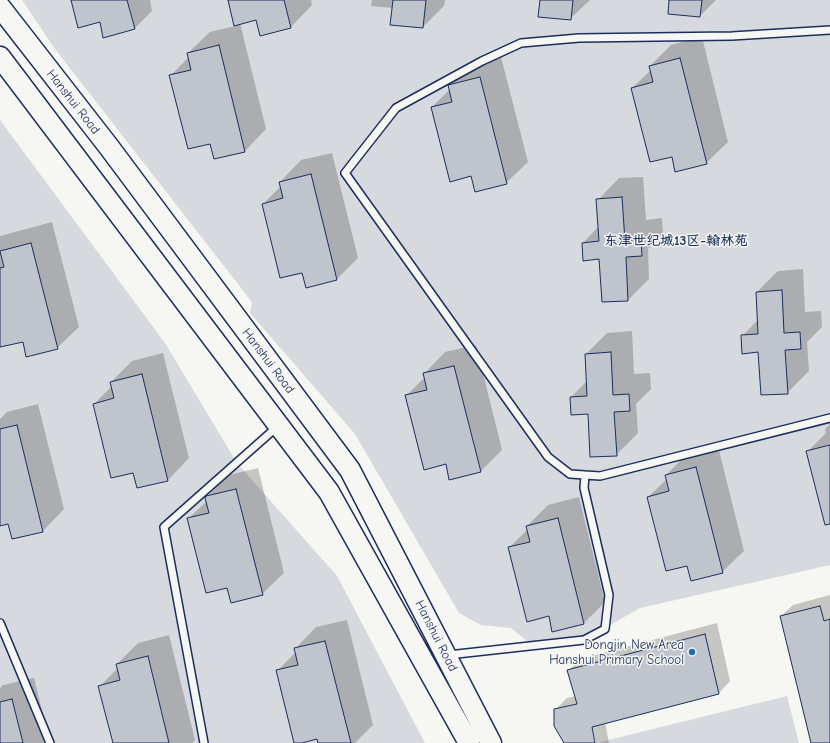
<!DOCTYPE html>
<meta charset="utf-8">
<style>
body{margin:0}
canvas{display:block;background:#f6f6f2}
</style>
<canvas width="830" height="743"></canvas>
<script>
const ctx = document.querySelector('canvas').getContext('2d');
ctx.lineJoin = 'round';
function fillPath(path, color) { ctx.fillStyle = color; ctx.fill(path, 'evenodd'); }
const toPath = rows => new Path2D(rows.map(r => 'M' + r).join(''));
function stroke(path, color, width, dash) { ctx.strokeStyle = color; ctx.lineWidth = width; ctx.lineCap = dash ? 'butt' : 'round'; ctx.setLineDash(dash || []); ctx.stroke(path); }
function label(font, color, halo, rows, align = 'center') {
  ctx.font = font + ' "Comic Neue","LXGW WenKai TC",sans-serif'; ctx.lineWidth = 3; ctx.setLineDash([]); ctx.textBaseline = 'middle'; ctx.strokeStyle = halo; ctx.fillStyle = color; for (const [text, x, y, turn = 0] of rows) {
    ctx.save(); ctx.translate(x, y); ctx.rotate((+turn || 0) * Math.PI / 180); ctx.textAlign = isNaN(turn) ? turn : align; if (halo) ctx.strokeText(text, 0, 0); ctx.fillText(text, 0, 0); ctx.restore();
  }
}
fillPath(toPath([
 [22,0,830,0,830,565,640,608,584,640,533,646,511,628,481,625,459,613,355,434,250,313,252,302,55,49],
 [0,120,165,343,237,463,337,576,425,743,0,743],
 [787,696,799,743,601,743,600,742]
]), '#d6d9dd');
fillPath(toPath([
 [72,0,150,0,152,11,134,29,100,21],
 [229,0,311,0,312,5,291,27,257,19,240,23,266,129,245,151,215,158,211,143,171,75,189,57,188,53,210,32,235,26],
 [372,0,445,0,444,6,423,27,393,8,371,6],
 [541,0,590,0,570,19],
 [670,0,716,0,700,16],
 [702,37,728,142,706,163,672,156,632,88,651,70,650,66,671,45],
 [501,57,528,162,506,183,432,107,450,89,449,86,471,64],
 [332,153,358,258,337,279,303,272,263,204,281,186,280,182,301,160],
 [643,177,646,220,662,218,663,234,648,249,649,279,628,300,603,301,600,258,584,260,583,243,599,226,598,200,619,178],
 [52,222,79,327,57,348,23,341,0,339,0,236],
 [803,269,805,312,821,311,822,327,807,342,809,371,787,393,759,351,742,336,759,319,757,292,778,271],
 [632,331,634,374,650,373,651,389,636,404,638,433,616,455,588,413,571,397,587,381,586,354,607,333],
 [476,345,502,450,481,471,446,463,406,396,425,377,424,374,445,352],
 [163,353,189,458,168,480,137,487,134,472,94,404,112,386,111,382,132,361],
 [38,404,64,509,43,531,13,538,9,523,0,525,0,419,7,412],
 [830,424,830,523,808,451,826,433,825,429],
 [718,446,744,551,722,572,688,565,648,497,667,479,666,475,687,454],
 [258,468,284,573,262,594,228,586,188,519,207,501,206,498,229,475],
 [579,497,605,602,584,623,549,615,509,548,528,529,527,526,548,505],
 [830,595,830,743,812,743,781,616,793,605],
 [347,620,373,725,355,743,319,743,317,738,295,743,278,670,296,652,295,649,316,627],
 [717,623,730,681,719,693,605,722,609,743,596,743,591,721,590,722,594,743,565,743,555,710,567,698,576,696,568,671,580,659],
 [169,635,195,740,192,743,114,743,100,686,118,668,117,664,138,643],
 [34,678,50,743,0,743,0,688,3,685]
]), '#0003');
const building = toPath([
 [71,0,127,0,135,29,103,38,100,22,78,28,71,0],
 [228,0,284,0,291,28,260,36,256,20,234,26,228,0],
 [393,0,426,0,423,28,390,25,393,0],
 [540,0,573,0,571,20,538,17,540,0],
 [669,0,702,0,700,17,668,14,669,0],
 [219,45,245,152,214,159,210,144,188,149,169,75,191,70,187,53,219,45],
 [680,58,707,164,675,172,672,157,650,162,631,88,653,82,649,66,680,58],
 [480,77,507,184,475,192,471,176,450,182,431,107,452,102,448,85,480,77],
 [311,174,337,280,306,288,302,273,280,278,262,204,283,198,279,182,311,174],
 [622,197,625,241,641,239,642,256,626,257,628,301,602,302,599,259,583,261,582,243,599,241,596,199,622,197],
 [31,243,58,349,26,357,23,342,0,347,0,268,4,267,0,251,31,243],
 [782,290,784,333,800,332,801,349,785,350,788,394,761,395,758,352,742,354,741,335,758,334,756,292,782,290],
 [611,352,613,395,629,394,630,411,614,412,617,456,590,457,588,414,571,415,570,397,587,396,585,354,611,352],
 [454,366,481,472,449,480,446,464,424,470,405,395,427,390,423,373,454,366],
 [142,374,168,481,137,488,133,473,111,478,93,404,114,398,110,382,142,374],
 [17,425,43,532,12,539,8,524,0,526,0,429,17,425],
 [830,445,830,524,825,525,806,451,830,445],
 [696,467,723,573,691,581,687,566,666,571,647,497,669,491,665,475,696,467],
 [236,489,263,595,231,603,227,588,206,593,187,518,209,513,205,498,206,496,236,489],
 [558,518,584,624,552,632,549,616,527,622,508,547,530,542,526,526,558,518],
 [820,606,824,621,830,619,830,743,811,743,780,616,820,606],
 [705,634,719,694,592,727,595,743,564,743,554,726,554,709,577,704,567,670,705,634],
 [325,641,351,743,318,743,317,739,302,743,294,743,276,670,298,665,294,648,325,641],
 [148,656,169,743,113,743,98,686,120,680,116,664,148,656],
 [12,699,23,743,0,743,0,702,12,699]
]);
fillPath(building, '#c0c4cd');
stroke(building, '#1b2f5e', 1);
const lane = toPath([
 [830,30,732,36,579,38,521,43,482,61,396,108,345,173,548,457,570,474,600,476,830,418],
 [0,623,50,743],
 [448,655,584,640,605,629,609,595,584,488,585,475],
 [204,743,164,527,278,426]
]);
const secondary = toPath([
 [0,7,109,147,350,470,491,743],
 [0,57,329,492,469,743]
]);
stroke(lane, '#1b2f5e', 10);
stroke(secondary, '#1b2f5e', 23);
stroke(lane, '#f6f6f2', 7);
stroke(secondary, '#f6f6f2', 20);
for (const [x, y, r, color] of [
 [692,652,4,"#1f6fb2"]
]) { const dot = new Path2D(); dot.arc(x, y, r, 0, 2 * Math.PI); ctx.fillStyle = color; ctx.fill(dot); stroke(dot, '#f6f6f2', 1.5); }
label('13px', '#1b2f5e', '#f6f6f2', [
 ["Hanshui Road",73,102,52],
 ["Hanshui Road",268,361,53],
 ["Hanshui Road",436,636,63]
]);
label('13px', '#1b2f5e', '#f6f6f2', [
 ["Dongjin New Area",684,645],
 ["Hanshui Primary School",684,660]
], 'right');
label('bold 14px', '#1b2f5e', '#f6f6f2', [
 ["东津世纪城13区-翰林苑",676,241]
]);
</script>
